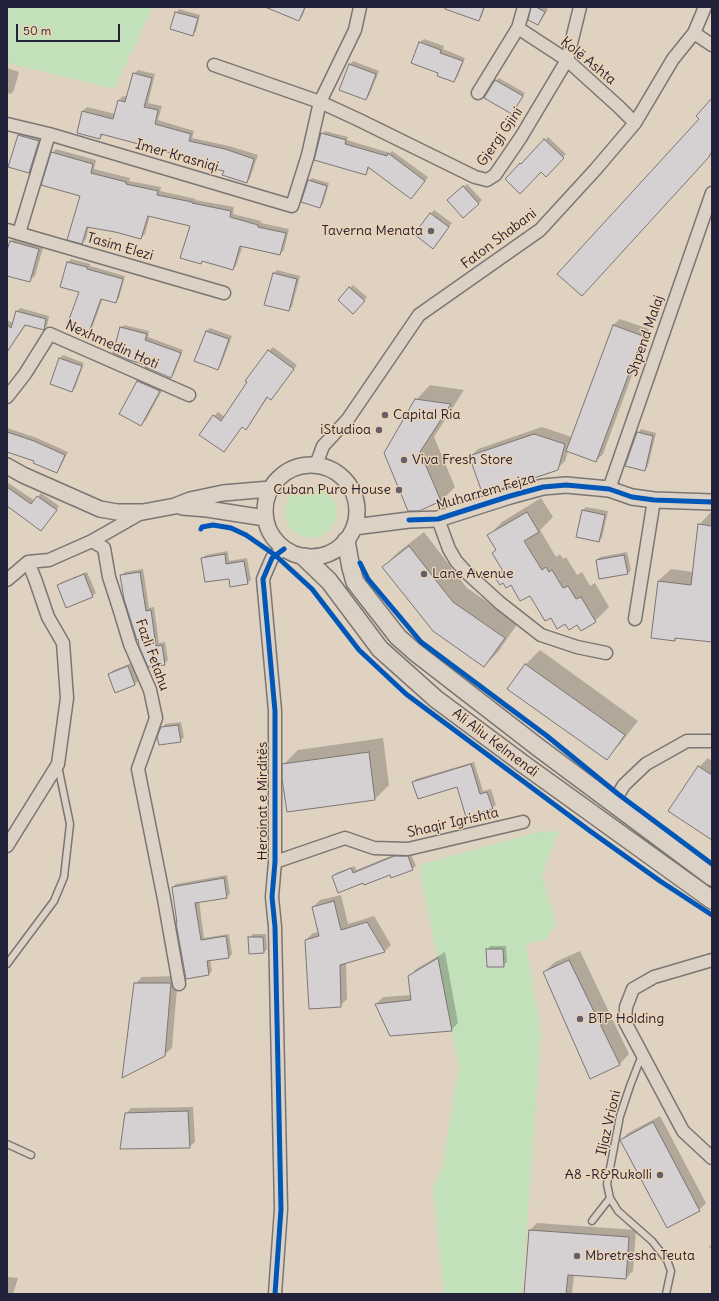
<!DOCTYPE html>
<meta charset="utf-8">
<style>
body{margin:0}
#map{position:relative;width:719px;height:1301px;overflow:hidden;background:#dfd2c1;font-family:Delius,sans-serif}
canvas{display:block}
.frame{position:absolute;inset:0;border:8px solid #22223b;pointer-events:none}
.scale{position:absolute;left:16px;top:24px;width:104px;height:18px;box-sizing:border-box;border:2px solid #22223b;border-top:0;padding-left:5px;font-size:12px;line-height:14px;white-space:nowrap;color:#22223b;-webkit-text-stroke:3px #ecd3b4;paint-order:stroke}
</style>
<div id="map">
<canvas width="719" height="1301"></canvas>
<div class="frame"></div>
<div class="scale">50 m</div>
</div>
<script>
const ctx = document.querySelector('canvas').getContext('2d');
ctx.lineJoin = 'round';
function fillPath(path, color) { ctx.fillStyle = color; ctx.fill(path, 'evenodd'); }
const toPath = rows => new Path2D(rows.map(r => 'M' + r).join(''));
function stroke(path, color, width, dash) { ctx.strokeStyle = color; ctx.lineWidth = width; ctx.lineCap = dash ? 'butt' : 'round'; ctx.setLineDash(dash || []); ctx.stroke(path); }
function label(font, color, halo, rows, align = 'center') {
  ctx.font = font + ' Delius,sans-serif'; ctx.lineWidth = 3; ctx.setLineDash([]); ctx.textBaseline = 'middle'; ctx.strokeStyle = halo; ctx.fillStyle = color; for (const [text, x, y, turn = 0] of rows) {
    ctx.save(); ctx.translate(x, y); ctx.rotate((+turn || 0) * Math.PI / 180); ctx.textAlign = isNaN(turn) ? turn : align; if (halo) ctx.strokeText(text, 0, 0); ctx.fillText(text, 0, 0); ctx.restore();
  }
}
fillPath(toPath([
 [7,7,153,7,114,89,7,63],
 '285 512a26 26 0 1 1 52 0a26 26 0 1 1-52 0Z',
 [542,831,559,832,542,874,556,925,545,940,526,944,541,1034,522,1294,444,1294,433,1187,443,1163,459,1066,419,865]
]), '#c2e0ba');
fillPath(toPath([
 [281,7,306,7,302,17,299,20],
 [457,7,485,7,482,16,479,20],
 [532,7,545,7,548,9,541,21,538,24],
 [179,9,200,15,196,31,193,34,176,13],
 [424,39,444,46,443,49,465,58,457,78,454,81,440,73,413,63,420,42],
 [353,61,379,71,369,96,366,99,340,89,350,64],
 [7,68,19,72,14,90,11,94,7,93],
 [138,70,155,74,148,103,162,106,158,120,194,131,192,138,229,146,258,155,250,178,246,182,225,170,205,162,104,134,100,138,83,111,87,107,115,114,119,100,123,96,128,97,134,74],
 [499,78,525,93,512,113,495,81],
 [325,131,348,137,347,140,390,153,392,151,428,177,414,195,370,167,366,174,322,134],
 [22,132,42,138,32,169,29,172,19,135],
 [548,137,566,154,546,175,541,171,506,179,524,161,525,162],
 [56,149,96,160,94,169,130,178,129,181,161,187,160,191,196,199,195,200,234,207,233,214,261,221,261,223,289,229,284,250,280,254,243,245,236,266,233,269,203,261,201,263,191,225,150,215,145,234,141,238,115,231,89,227,86,239,82,243,81,195,52,153],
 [312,178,329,183,323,204,319,207,309,181],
 [467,184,482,200,478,204,452,197],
 [434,210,452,223,436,244,415,234],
 [16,236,44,244,35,276,29,281,7,275,7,253,11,241],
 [71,259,90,264,90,266,125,276,119,298,116,302,103,298,92,328,88,331,80,291,68,262],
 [277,270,300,276,292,307,288,310,266,304,274,273],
 [353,285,367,297,357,309,350,288],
 [20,308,49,316,47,326,43,329,26,325,7,352,7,320,14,324,17,311],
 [620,319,649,329,603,454,596,461,568,451,565,461,557,469,471,456,478,449,542,427,572,437,613,325],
 [124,325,149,331,148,337,183,350,174,374,171,377,147,364,121,328],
 [210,328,232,336,221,365,218,369,195,361,206,331],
 [273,347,297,365,275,394,268,397,250,424,242,426,224,451,214,416,218,412,225,417,269,351],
 [63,355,84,363,75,388,72,391,51,383,60,358],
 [143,376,165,385,146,420,141,425,120,414,138,381],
 [430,385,464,390,434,437,455,487,441,501,419,510,416,400],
 [7,428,37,438,68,452,60,468,57,472,35,461,7,451],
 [641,429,656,433,648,466,645,470,638,433],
 [7,482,35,501,41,493,59,506,41,530,8,506,7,507],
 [541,498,553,517,540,530,556,557,560,554,563,559,566,557,577,575,582,572,590,586,595,583,609,607,595,621,578,623,566,622,551,617,530,594,511,584,503,582,496,576,503,569,493,553,496,549,488,536,502,522],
 [586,507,608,511,602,538,599,541,577,536,583,510],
 [711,512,712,641,677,638,675,640,658,581,671,569,693,572,699,525],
 [424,532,467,588,518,623,498,652,484,666,384,567,397,553],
 [228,551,229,561,247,558,251,580,247,583,229,578,202,558,206,555],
 [627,552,631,570,628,573,597,560,600,557],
 [143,569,149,608,154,607,159,643,165,642,168,660,164,664,122,575,125,572],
 [87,572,96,593,92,596,58,585,62,582],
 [540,650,638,721,620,744,606,758,508,688,526,664],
 [131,663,138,681,135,684,116,692,109,674,112,671],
 [181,722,184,737,180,741,162,728,165,724],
 [383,738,389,785,375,799,288,811,284,764,298,750],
 [708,758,712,761,712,839,699,767],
 [474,762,483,791,491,789,496,805,492,808,458,786,413,782,416,779],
 [398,853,411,854,416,866,412,869,391,874,364,882,333,876,336,873,355,866,356,870],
 [227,875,230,894,226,897,199,901,204,938,229,934,232,954,229,957,210,960,212,971,209,974,178,922,173,887,176,884],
 [341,895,348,924,374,916,391,945,385,951,346,962,347,999,340,1006,306,940,313,933,319,932,313,907,320,900],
 [253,934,266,934,267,949,264,952,249,938],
 [490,946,506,946,507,962,503,966,487,950],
 [580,951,629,1054,619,1065,544,972,555,962],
 [445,952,458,1023,451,1030,376,1004,383,997,412,995,409,977,416,969],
 [178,976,172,1048,164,1055,135,984,142,977],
 [193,1107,195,1142,189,1147,126,1114,131,1108],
 [660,1116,706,1203,699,1210,621,1140,628,1133],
 [537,1223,636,1230,633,1271,626,1278,574,1275,572,1294,525,1294,530,1230],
 [712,1244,712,1250,709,1247],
 [7,1277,18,1278,13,1294,7,1294]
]), '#0003');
const building = toPath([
 [265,7,305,7,299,21,265,7],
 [445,7,484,7,479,21,445,9,445,7],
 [531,7,536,7,545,12,538,25,528,20,531,7],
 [175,12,198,18,193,36,170,29,175,12],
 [419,42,441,50,440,53,463,61,454,82,437,76,438,73,411,63,419,42],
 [349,64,376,74,366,100,339,90,349,64],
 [133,73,152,78,144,107,158,110,155,124,191,134,189,141,225,149,254,159,247,183,222,175,224,171,203,166,204,163,161,150,101,134,100,139,77,133,82,111,113,119,118,100,125,102,133,73],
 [495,80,523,96,512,114,484,98,495,80],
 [712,98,712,151,709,157,582,296,557,274,699,119,696,116,712,98],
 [321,133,346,140,345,144,387,156,388,153,425,181,411,199,368,167,366,175,314,160,321,133],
 [18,135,39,141,29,173,8,167,18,135],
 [544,139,564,158,546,177,541,172,520,194,505,179,520,163,521,164,544,139],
 [51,152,93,164,91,173,126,182,126,184,158,191,157,195,192,202,192,203,231,211,230,217,258,225,258,227,286,233,280,255,240,246,233,270,202,261,201,264,180,258,190,226,148,216,141,239,115,232,87,227,82,244,67,240,80,196,41,185,51,152],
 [308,180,327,186,320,208,301,202,308,180],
 [463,186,479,204,463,218,447,200,463,186],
 [430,213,449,227,433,249,414,234,430,213],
 [10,241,39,249,30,282,7,276,7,250,10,241],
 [67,262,87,267,87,269,123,279,116,303,101,299,89,332,67,325,79,292,60,287,67,262],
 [273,273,297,279,289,311,264,305,273,273],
 [349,287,365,301,353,314,338,300,349,287],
 [16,311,46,319,44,330,25,325,7,352,7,325,11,328,16,311],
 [613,325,643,336,596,462,566,451,613,325],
 [120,327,147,334,145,340,181,353,171,378,145,367,146,365,129,360,113,353,120,327],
 [206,331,229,339,218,370,194,361,206,331],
 [268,350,294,369,271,400,267,397,246,430,242,427,224,452,199,435,213,415,221,421,247,382,245,381,268,350],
 [59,358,82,366,72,392,50,384,59,358],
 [137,381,160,391,141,426,119,414,137,381],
 [415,399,451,404,420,452,441,501,419,511,408,511,384,453,415,399],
 [7,432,34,441,65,455,57,473,33,463,34,461,7,452,7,432],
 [637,432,653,436,645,471,625,466,637,432],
 [534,434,565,444,558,470,483,495,469,456,534,434],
 [7,487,31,504,37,496,57,510,41,531,7,506,7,487],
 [582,510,605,515,599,542,576,537,582,510],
 [527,512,539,532,524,541,542,570,546,567,549,572,552,570,563,588,568,586,576,599,581,597,596,622,581,631,577,625,569,630,565,624,557,629,551,618,545,621,530,596,520,601,511,585,506,588,503,583,500,585,494,576,503,571,492,553,496,550,487,535,527,512],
 [698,524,712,526,712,642,675,638,675,641,651,638,658,581,691,585,698,524],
 [409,546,453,602,505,638,484,667,433,631,382,567,409,546],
 [225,554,226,564,244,561,248,584,230,587,229,579,205,582,201,558,225,554],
 [624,555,628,574,599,579,596,560,624,555],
 [140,572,146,611,151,610,156,646,162,645,165,665,148,667,139,646,138,639,137,640,124,599,120,575,140,572],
 [84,574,93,597,66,608,57,585,84,574],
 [525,664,625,735,607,760,507,689,525,664],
 [128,666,135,685,115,693,108,674,128,666],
 [178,725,181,742,159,745,157,737,161,727,178,725],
 [369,752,375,800,287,812,282,779,282,764,369,752],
 [471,764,480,794,487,792,493,809,466,817,457,787,418,799,412,782,471,764],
 [698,766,712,775,712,840,668,811,698,766],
 [394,856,408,856,413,870,391,878,390,875,364,885,363,883,338,893,332,876,351,868,353,873,394,856],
 [224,878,227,898,195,903,201,940,226,936,229,958,207,961,209,975,186,979,176,923,177,923,172,887,224,878],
 [334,901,341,930,367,922,385,952,340,965,341,1007,309,1009,305,940,319,936,312,907,334,901],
 [248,937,263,937,264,953,249,954,248,937],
 [486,949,503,949,504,967,487,967,486,949],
 [438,958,452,1031,390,1036,375,1004,411,1000,408,976,438,958],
 [569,960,620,1065,590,1079,543,972,569,960],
 [134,983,171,983,165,1056,122,1078,134,983],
 [188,1111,190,1148,120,1149,125,1113,188,1111],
 [653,1122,700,1211,667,1228,620,1140,653,1122],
 [529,1230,629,1237,626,1279,568,1275,566,1294,524,1294,529,1230]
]);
fillPath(building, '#d5d1d3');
stroke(building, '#7b7673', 1);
const service = toPath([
 [7,964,54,901,64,877,70,824,58,766],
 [642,1055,630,1086,620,1116,607,1184,610,1198,618,1211,652,1241,667,1260,671,1271,666,1294],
 [7,1144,31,1155],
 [592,1221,610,1198]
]);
const minor = toPath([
 [518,28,567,60,619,107,635,123],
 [694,33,712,45],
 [214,65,320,102,357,119,475,177,487,180,495,175,521,137,567,60,580,7],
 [478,93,518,28,524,7],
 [7,124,49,134,292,206,308,155,320,102,355,30,360,7],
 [7,230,224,293],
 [19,233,49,134],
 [7,397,25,374,50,334,189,395],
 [316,465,323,446,348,419,419,315,540,230,595,170,635,123,673,59,694,33,705,7],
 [609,489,712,193],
 [143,512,92,541,104,548,109,577,119,608,130,644,150,690,156,718,138,769,164,899,179,984],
 [438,519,449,549,456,561,466,572,500,603,541,635,577,647,606,653],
 [7,580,28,562,49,560,92,541],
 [635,619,654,500],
 [613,803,624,785,646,764,687,741,712,741],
 [7,846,58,764,67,698,63,643,48,617,35,579,28,562],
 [275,862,345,838,374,848,408,849,523,822],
 [712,960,654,977,633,989,626,1007,625,1022,683,1131,712,1158],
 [275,1294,281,1209,275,927,272,897,275,862,275,711,263,579,272,558,284,549]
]);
const tertiary = toPath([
 '265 511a46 46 0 1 1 92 0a46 46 0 1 1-92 0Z',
 [7,466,23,475,100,509,117,512,143,512,175,506,190,500,223,493,270,489],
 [182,507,207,509,265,518],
 [354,527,409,520,438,519,510,496,543,487,566,485,609,489,632,497,654,500,712,502]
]);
const secondary = toPath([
 [346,541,351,568,355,582,398,637,415,652,539,748,712,877],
 [304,557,329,581,380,649,436,699,526,766,712,900]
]);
stroke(service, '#7b7673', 9);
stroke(minor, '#7b7673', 15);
stroke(tertiary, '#7b7673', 18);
stroke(secondary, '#7b7673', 20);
stroke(service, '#dbd1c5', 6);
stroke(minor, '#dbd1c5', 12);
stroke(tertiary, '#dbd1c5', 15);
stroke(secondary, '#dbd1c5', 17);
stroke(toPath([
 [409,520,438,519,510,496,543,487,566,485,609,489,632,497,654,500,712,502],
 [201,529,202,527,213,525,231,528,246,535,275,555,312,589,359,650,406,694,590,831,660,881,712,915],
 [360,563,368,579,421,642,547,736,618,794,712,864],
 [275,1294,281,1209,275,927,272,897,275,862,275,711,263,579,272,558,284,549]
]), '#0057b8', 5);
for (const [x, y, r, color] of [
 [431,231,4,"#64606a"],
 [385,415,4,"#64606a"],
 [379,430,4,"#64606a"],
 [404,460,4,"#64606a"],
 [399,490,4,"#64606a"],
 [424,574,4,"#64606a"],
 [580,1019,4,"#64606a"],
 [660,1175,4,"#64606a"],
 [577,1256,4,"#64606a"]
]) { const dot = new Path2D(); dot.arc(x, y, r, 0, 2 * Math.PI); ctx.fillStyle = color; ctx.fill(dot); stroke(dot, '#ecd3b4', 1.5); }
label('14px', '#22223b', '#ecd3b4', [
 ["Kolë Ashta",588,61,39],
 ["Gjergj Gjini",500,137,-55],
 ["Imer Krasniqi",177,156,16],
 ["Faton Shabani",499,239,-37],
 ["Tasim Elezi",120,247,16],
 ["Shpend Malaj",646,336,-71],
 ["Nexhmedin Hoti",112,345,24],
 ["Muharrem Fejza",486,492,-16],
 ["Fazli Fetahu",152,655,70],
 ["Ali Aliu Kelmendi",495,743,37],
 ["Heroinat e Mirditës",263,801,-90],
 ["Shaqir Igrishta",453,823,-13],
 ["Iljaz Vrioni",609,1123,-77]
]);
label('14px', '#22223b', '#ecd3b4', [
 ["Taverna Menata",423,231,"right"],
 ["Capital Ria",393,415],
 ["iStudioa",371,430,"right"],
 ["Viva Fresh Store",412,460],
 ["Cuban Puro House",391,490,"right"],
 ["Lane Avenue",432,574],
 ["BTP Holding",588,1019],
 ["A8 -R&Rukolli",652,1175,"right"],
 ["Mbretresha Teuta",585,1256]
], 'left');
</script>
